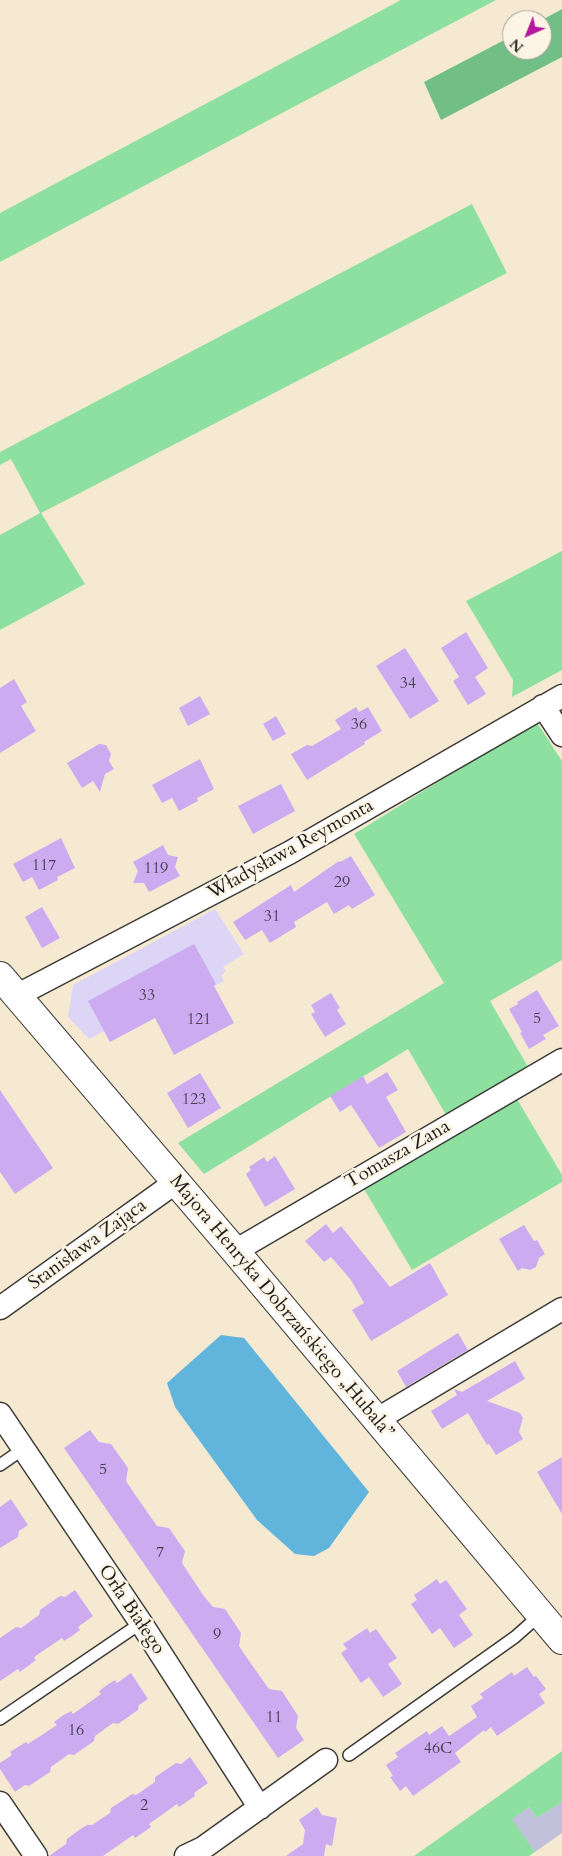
<!DOCTYPE html>
<meta charset="utf-8">
<style>
body{margin:0}
#map{position:relative;width:562px;height:1856px;overflow:hidden;background:#f5ead1;font-family:Cardo,serif}
canvas{display:block}
.north{position:absolute;left:502px;top:10px;width:50px;height:50px;box-sizing:border-box;background:#fcf5e5;border:1px solid #a29e95;border-radius:50%;rotate:224deg;font-size:14px;font-weight:700;line-height:20px;text-align:center;color:#1c1c1c}
.north::after{content:'';display:block;margin:auto;width:18px;height:22px;background:#b5179e;clip-path:polygon(50% 0,100% 100%,50% 72%,0 100%)}
</style>
<div id="map">
<canvas width="562" height="1856"></canvas>
<div class="north">N</div>
</div>
<script>
const ctx = document.querySelector('canvas').getContext('2d');
ctx.lineJoin = 'round';
function fillPath(path, color) { ctx.fillStyle = color; ctx.fill(path, 'evenodd'); }
const toPath = rows => new Path2D(rows.map(r => 'M' + r).join(''));
function stroke(path, color, width, dash) { ctx.strokeStyle = color; ctx.lineWidth = width; ctx.lineCap = dash ? 'butt' : 'round'; ctx.setLineDash(dash || []); ctx.stroke(path); }
function label(font, color, halo, rows, align = 'center') {
  ctx.font = font + ' Cardo,serif'; ctx.lineWidth = 5; ctx.setLineDash([]); ctx.textBaseline = 'middle'; ctx.strokeStyle = halo; ctx.fillStyle = color; for (const [text, x, y, turn = 0] of rows) {
    ctx.save(); ctx.translate(x, y); ctx.rotate((+turn || 0) * Math.PI / 180); ctx.textAlign = isNaN(turn) ? turn : align; if (halo) ctx.strokeText(text, 0, 0); ctx.fillText(text, 0, 0); ctx.restore();
  }
}
fillPath(toPath([
 [215,909,244,954,223,967,226,971,221,976,224,981,110,1042,104,1031,89,1039,68,1017,73,985]
]), '#dcd5f6');
fillPath(toPath([
 [562,1802,562,1833,535,1852,511,1819,529,1807,537,1818]
]), '#c2c1dc');
fillPath(toPath([
 [401,0,496,0,0,262,0,213],
 [472,204,507,273,41,513,85,584,0,630,0,535,40,513,11,459,0,465,0,452],
 [562,551,562,670,512,697,513,680,466,601],
 [536,721,562,761,562,960,490,1001,528,1067,446,1115,408,1049,204,1174,178,1143,444,983,354,834],
 [514,1094,562,1175,562,1182,412,1270,361,1184],
 [562,1751,562,1802,537,1818,529,1807,512,1819,535,1852,529,1856,414,1856]
]), '#8ee0a1');
fillPath(toPath([
 [562,9,562,57,441,120,424,82,512,36,512,50,542,50,542,20]
]), '#72be87');
fillPath(toPath([
 [221,1335,244,1338,369,1492,329,1548,314,1556,295,1554,257,1520,175,1407,167,1383]
]), '#61b5dd');
fillPath(toPath([
 [466,632,488,668,475,677,486,694,468,705,453,681,459,677,441,648],
 [405,648,439,701,410,719,376,666],
 [14,679,27,702,21,706,36,731,0,753,0,688],
 [200,696,210,714,188,726,179,708],
 [356,707,359,712,368,707,382,731,364,742,365,744,307,780,291,754,307,745,312,746,341,729,335,720],
 [276,716,286,734,273,741,263,724],
 [99,744,106,745,111,754,109,761,114,769,105,774,100,792,93,781,82,788,67,763],
 [200,759,214,789,197,798,198,801,179,811,172,798,162,803,152,785],
 [281,784,295,811,253,834,238,806],
 [61,838,75,868,57,877,58,880,39,890,32,877,23,882,13,864],
 [163,845,168,855,178,857,175,867,180,876,149,892,144,883,133,883,138,871,133,862],
 [351,856,375,895,352,909,349,905,334,914,327,902,294,922,296,927,270,943,262,930,245,940,233,922,291,885,294,892,339,861,340,862],
 [42,907,60,938,42,948,25,917],
 [194,944,216,984,214,986,234,1023,174,1055,155,1018,110,1042,88,1001],
 [537,990,559,1026,543,1035,546,1039,529,1049,520,1033,522,1032,509,1009,518,1004,517,1002],
 [331,993,340,1008,337,1010,346,1024,325,1037,311,1014,315,1012,311,1005],
 [387,1072,398,1090,386,1097,406,1132,379,1148,351,1105,340,1112,330,1096,363,1076,367,1084],
 [200,1073,221,1108,188,1128,167,1093],
 [0,1090,53,1168,15,1194,0,1172],
 [275,1156,295,1189,265,1207,246,1174,251,1170,249,1167,264,1157,267,1162],
 [326,1224,333,1233,341,1226,390,1287,430,1263,448,1295,371,1341,352,1310,364,1303,351,1280,331,1257,324,1262,305,1241],
 [524,1225,534,1241,537,1240,545,1254,539,1258,536,1267,530,1270,522,1268,518,1271,499,1239],
 [458,1333,468,1350,406,1387,397,1371],
 [515,1361,525,1379,487,1401,520,1413,523,1418,519,1432,523,1439,496,1455,489,1444,487,1445,468,1413,442,1429,431,1411,457,1395,454,1389,462,1392],
 [90,1430,99,1442,111,1444,128,1468,126,1481,134,1493,157,1526,169,1528,185,1551,182,1563,203,1595,213,1607,225,1609,241,1633,239,1646,247,1658,269,1689,282,1691,298,1716,296,1728,304,1740,278,1758,64,1448],
 [562,1457,562,1514,537,1472],
 [11,1499,28,1525,19,1531,18,1537,0,1548,0,1507],
 [437,1579,440,1584,446,1580,467,1609,459,1615,473,1635,454,1648,440,1628,432,1634,411,1604,417,1600,414,1595],
 [75,1590,93,1616,78,1627,80,1630,72,1636,64,1641,62,1638,34,1657,36,1660,20,1672,18,1669,0,1681,0,1638,16,1627,21,1628,39,1615,40,1610,60,1596,65,1597],
 [367,1628,370,1633,376,1629,397,1658,388,1664,402,1684,383,1697,369,1677,361,1683,341,1653,347,1649,343,1644],
 [527,1667,534,1677,536,1676,546,1689,539,1694,545,1703,497,1736,491,1727,485,1732,484,1730,455,1753,461,1762,413,1796,406,1786,400,1791,390,1777,393,1776,386,1765,398,1757,395,1753,427,1731,429,1735,442,1726,449,1736,477,1717,471,1706,483,1698,480,1694,512,1672,514,1676],
 [131,1673,148,1699,139,1705,138,1710,118,1724,113,1723,95,1736,94,1741,74,1755,69,1754,51,1767,50,1772,29,1786,25,1785,15,1792,0,1769,0,1763,12,1755,10,1752,26,1742,28,1744,57,1725,54,1722,62,1716,71,1711,73,1714,101,1694,99,1691,107,1685,115,1680,117,1683],
 [190,1757,208,1783,194,1793,195,1796,179,1807,177,1804,149,1824,151,1827,144,1832,135,1838,133,1835,103,1856,49,1856,66,1844,67,1839,79,1830,87,1825,92,1825,110,1813,111,1808,122,1801,132,1794,136,1795,155,1782,155,1777,176,1763,181,1764],
 [317,1807,322,1815,337,1818,332,1846,326,1844,324,1856,286,1856,303,1844,305,1830,299,1820]
]), '#cdabf1');
const service = toPath([
 [0,1465,23,1449],
 [0,1719,141,1623],
 [349,1755,515,1637,541,1614]
]);
const minor = toPath([
 [543,706,562,735],
 [16,996,289,853,562,696],
 [235,1251,562,1060],
 [0,1308,176,1182],
 [0,1414,141,1623,260,1808],
 [376,1420,562,1309],
 [0,1803,36,1856],
 [186,1856,203,1848,326,1760]
]);
const tertiary = toPath([
 [0,976,235,1251,562,1640]
]);
stroke(service, '#3d3b37', 14);
stroke(minor, '#3d3b37', 25);
stroke(tertiary, '#3d3b37', 30);
stroke(service, '#fff', 11);
stroke(minor, '#fff', 22);
stroke(tertiary, '#fff', 28);
label('16px', '#484051', null, [
 ["34",408,684],
 ["36",359,725],
 ["117",44,866],
 ["119",156,869],
 ["29",342,883],
 ["31",272,917],
 ["33",147,996],
 ["5",537,1019],
 ["121",199,1020],
 ["123",194,1100],
 ["5",103,1470],
 ["7",160,1553],
 ["9",217,1635],
 ["11",274,1718],
 ["16",76,1731],
 ["46C",438,1749],
 ["2",144,1806]
]);
label('19px', '#1c1c1c', '#fcf5e5', [
 ["Władysława Reymonta",291,850,-29],
 ["Tomasza Zana",398,1155,-30],
 ["Stanisława Zająca",88,1245,-36],
 ["Majora Henryka Dobrzańskiego „Hubala”",281,1307,50],
 ["Orła Białego",131,1610,56]
]);
</script>
